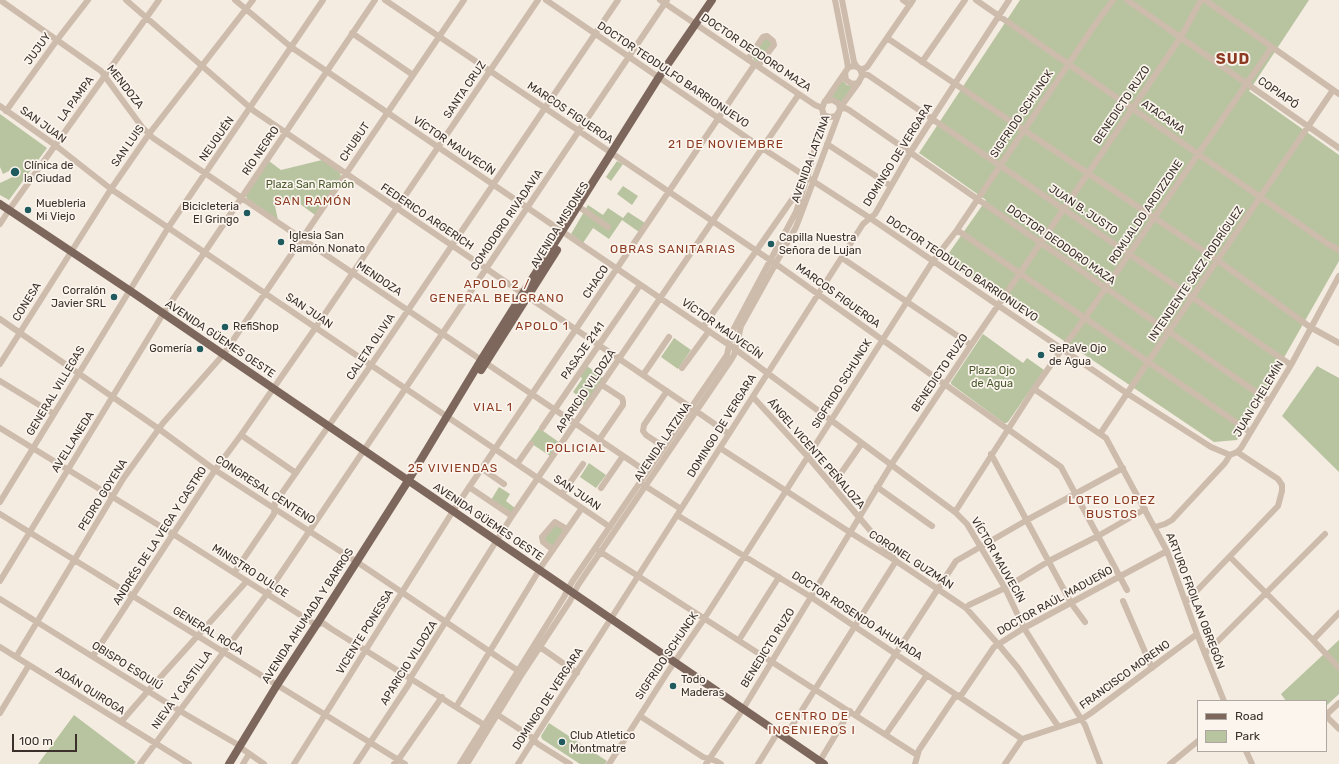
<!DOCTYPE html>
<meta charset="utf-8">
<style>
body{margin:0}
#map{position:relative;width:1339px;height:764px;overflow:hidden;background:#f4ebe1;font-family:Rubik,sans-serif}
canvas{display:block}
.legend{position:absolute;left:1197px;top:700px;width:130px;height:52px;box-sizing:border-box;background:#fbf5ee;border:1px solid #aea6a0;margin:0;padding:5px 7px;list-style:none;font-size:12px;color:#3b302b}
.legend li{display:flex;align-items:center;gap:8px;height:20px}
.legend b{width:20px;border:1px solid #aea6a0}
.scale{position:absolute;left:12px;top:734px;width:65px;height:18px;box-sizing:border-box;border:2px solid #3b302b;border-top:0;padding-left:5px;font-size:12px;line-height:14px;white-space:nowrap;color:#3b302b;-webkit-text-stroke:3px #fbf5ee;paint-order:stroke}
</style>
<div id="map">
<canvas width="1339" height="764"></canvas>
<ul class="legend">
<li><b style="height:5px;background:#7d675c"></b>Road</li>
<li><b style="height:11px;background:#b8c4a0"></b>Park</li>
</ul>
<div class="scale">100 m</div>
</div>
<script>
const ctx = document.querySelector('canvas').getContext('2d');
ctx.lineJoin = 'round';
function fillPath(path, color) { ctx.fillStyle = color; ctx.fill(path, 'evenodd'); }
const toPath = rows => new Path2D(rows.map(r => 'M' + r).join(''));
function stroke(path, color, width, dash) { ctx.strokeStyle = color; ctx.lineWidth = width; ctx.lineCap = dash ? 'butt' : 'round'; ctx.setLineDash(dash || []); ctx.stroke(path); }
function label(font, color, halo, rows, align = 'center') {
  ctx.font = font + ' Rubik,sans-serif'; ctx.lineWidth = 3.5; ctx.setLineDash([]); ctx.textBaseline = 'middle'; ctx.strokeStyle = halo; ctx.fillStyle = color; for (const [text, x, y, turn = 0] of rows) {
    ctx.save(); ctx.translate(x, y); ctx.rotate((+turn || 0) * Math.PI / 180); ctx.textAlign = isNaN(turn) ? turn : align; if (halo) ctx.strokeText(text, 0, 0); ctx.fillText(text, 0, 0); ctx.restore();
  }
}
fillPath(toPath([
 [1020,0,1309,0,1249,91,1339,155,1339,261,1237,440,1214,442,944,260,986,200,919,153],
 [764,39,767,39,771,42,772,45,760,61,757,62,753,59,753,56],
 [842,80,847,85,853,86,841,105,830,98],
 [0,114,47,148,9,200,0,195,0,183,17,175,13,169,3,174,0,167],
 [322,160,340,172,341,177,315,215,296,201,275,206,278,220,248,199,246,197,247,193,269,161,281,170],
 [617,161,623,164,611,181,606,177],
 [623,186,638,196,632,205,617,194],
 [588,205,603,215,608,208,623,218,628,212,645,223,639,232,622,220,609,239,593,228,583,243,571,234],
 [983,334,1023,363,1027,358,1044,370,1008,422,1006,423,1004,423,951,384,951,382],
 [674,338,691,350,678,369,661,357],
 [587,366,603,378,584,406,576,401,579,397,573,392,582,379,580,375],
 [1317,366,1339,378,1339,472,1282,416],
 [539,428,560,443,550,456,529,442],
 [589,463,606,475,596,488,580,477],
 [499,487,510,494,506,501,515,508,511,513,491,500],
 [554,524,564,530,553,546,544,541,544,538],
 [1339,640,1339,694,1326,706,1326,701,1286,701,1281,694],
 [74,715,136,762,134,764,38,764],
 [549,723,607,761,605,764,580,764,542,739,541,736]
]), '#b8c4a0');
stroke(toPath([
 [0,0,101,71,142,127,153,138,647,472],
 [126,0,254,111,696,411,729,434],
 [235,0,291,47,735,349,955,512,967,524,1005,588,1024,628,1085,725,1100,764],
 [385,0,773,262,1061,467,1127,590],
 [546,0,762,148,870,218,1128,394,1211,447,1230,455],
 [660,0,815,105,822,108],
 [835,0,847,61,848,68],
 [842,0,854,62,857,67],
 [903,0,910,5],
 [976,0,1328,244,1339,250],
 [1127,0,1339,148],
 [1205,0,1339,94],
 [352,33,413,75],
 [887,38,1217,260,1310,327,1339,343],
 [748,59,763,37,767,36,773,41,774,45,758,66],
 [922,62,965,0],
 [861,70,867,67,913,0],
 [862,74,868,75,1291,365],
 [825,101,833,100,839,104,840,110,836,116,830,117,824,115,822,109,824,103,848,68,849,67,854,66,859,68,861,71,862,76,858,83,852,84,846,80,845,73],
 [0,106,55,145,111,189,610,527],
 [840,108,859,82],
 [840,109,845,108,849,110,1269,401],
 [6,111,57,40,88,0],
 [827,144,891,186],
 [582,209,608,227],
 [0,224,9,210,159,0],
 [957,230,1250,432],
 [842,258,971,345],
 [0,319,159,429,215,470,360,564,520,672],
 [703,327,805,181],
 [0,364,111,189,149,134,253,0],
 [682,368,709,331],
 [643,375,669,337],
 [0,381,54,414],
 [1034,389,1106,438,1167,551,1197,634,1224,701],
 [753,397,808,457,896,561,785,737],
 [0,428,173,534,316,625,323,623,330,628,486,726],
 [542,428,640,285],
 [1100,434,1148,362,1333,90],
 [241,435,296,473],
 [599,440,623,405,623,401,622,398,602,385],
 [664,447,646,435,643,431,644,425,667,391],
 [720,448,851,533,896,561,966,608,998,644,1018,668,1058,726],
 [991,454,1071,603,1085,622],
 [517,464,531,444],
 [481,468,504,484],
 [642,484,681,509],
 [832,486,862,443],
 [469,487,512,516],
 [877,487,932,526],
 [601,488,623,456],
 [562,494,583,464],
 [0,502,168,228,323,0],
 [955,512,1034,389,1062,349,1085,318,1272,47],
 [0,514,405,764],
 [677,515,811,597,1022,739],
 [1155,527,1165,524,1172,520,1225,463,1230,455,1237,452,1241,448,1291,365,1339,276],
 [553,550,543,542,542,537,555,522,567,529],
 [599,551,917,755],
 [1230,557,1313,640,1339,668],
 [234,573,274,514,275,503,371,365,618,0],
 [0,581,163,314,375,0],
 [0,599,180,711,240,746,244,750,264,764],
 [1123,601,1152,668],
 [1186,602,1278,506,1282,491,1282,485,1278,479,1237,452],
 [966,608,969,605,1005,588,1049,561,1098,536,1145,509],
 [739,640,779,577],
 [1313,640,1339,613],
 [0,647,189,764],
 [540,647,577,673],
 [1205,654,1325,534],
 [93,656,215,470,241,435,316,327,538,0],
 [16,657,123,479,163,423,223,355,464,0],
 [1339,703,1327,714,1328,718,1339,729],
 [456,707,543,564,582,508],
 [0,713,29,665],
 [498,715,530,736,538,744,570,764],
 [856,715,956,561,1027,520,1123,468],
 [640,716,703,757,716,761,721,764],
 [121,722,148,691,247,581],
 [886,734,927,675],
 [1246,751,1252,764],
 [140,764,267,594,667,0],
 [243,764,249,754],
 [294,764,453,511,755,64],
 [356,764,409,684,411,677,512,516,799,94],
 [394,764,401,756,442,697],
 [460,764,564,597,572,582,727,355,732,332,796,212,807,178,823,118,823,112],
 [467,764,522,674,570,601,578,585,731,360,734,355,741,326,796,227,801,214,839,113],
 [518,764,863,224,875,214,910,153,1009,0],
 [609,764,669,670,704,619,933,261,957,230,1092,29,1113,0],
 [706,764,743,709,891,465,971,345,1181,37,1201,0],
 [758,764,778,732],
 [818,764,850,711],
 [915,764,919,750,954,698,962,694,994,647,1024,628,1167,551],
 [1005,764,1022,739,1082,719,1091,713,1197,634],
 [1170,764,1198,741]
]), '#cdbbac', 6);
stroke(toPath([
 [0,204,129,290,824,764],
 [481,370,557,250],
 [229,764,277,685,324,613,408,481,481,360,659,77,712,0]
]), '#7d675c', 8);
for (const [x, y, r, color] of [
 [15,172,5,"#1f5a5e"],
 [28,210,4,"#1f5a5e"],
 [247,213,4,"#1f5a5e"],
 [281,242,4,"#1f5a5e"],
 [771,244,4,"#1f5a5e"],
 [114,297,4,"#1f5a5e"],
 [225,327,4,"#1f5a5e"],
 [200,349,4,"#1f5a5e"],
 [1041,355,4,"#1f5a5e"],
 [673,686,4,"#1f5a5e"],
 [562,742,4,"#1f5a5e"]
]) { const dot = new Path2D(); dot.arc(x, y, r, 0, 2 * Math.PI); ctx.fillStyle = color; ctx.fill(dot); stroke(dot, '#fbf5ee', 1.5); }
label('11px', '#3b302b', '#fbf5ee', [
 ["JUJUY",38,49,-54],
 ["DOCTOR DEODORO MAZA",756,53,34],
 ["DOCTOR TEODULFO BARRIONUEVO",673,75,34],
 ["MENDOZA",125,87,52],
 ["SANTA CRUZ",465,90,-56],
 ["COPIAPÓ",1278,93,35],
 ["LA PAMPA",76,99,-54],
 ["BENEDICTO RUZO",1122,105,-56],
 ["MARCOS FIGUEROA",570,113,34],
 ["SIGFRIDO SCHUNCK",1022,114,-56],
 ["ATACAMA",1163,117,35],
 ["SAN JUAN",43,125,36],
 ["NEUQUÉN",217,139,-55],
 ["CHUBUT",355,142,-56],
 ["SAN LUIS",128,146,-55],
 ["VÍCTOR MAUVECÍN",454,146,34],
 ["RÍO NEGRO",261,151,-56],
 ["DOMINGO DE VERGARA",898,155,-58],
 ["AVENIDA LATZINA",811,159,-70],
 ["JUAN B. JUSTO",1083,210,34],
 ["ROMUALDO ARDIZZONE",1146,212,-56],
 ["FEDERICO ARGERICH",427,217,34],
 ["COMODORO RIVADAVIA",507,220,-56],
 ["AVENIDA MISIONES",560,225,-58],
 ["DOCTOR DEODORO MAZA",1061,245,35],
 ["DOCTOR TEODULFO BARRIONUEVO",962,269,34],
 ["INTENDENTE SAEZ RODRÍGUEZ",1196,274,-56],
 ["MENDOZA",379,279,34],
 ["CHACO",596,282,-56],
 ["MARCOS FIGUEROA",838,296,36],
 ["CONESA",27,302,-58],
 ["SAN JUAN",309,311,34],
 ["VÍCTOR MAUVECÍN",722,329,35],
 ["AVENIDA GÜEMES OESTE",220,339,34],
 ["CALETA OLIVIA",371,347,-56],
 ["PASAJE 2141",583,351,-55],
 ["BENEDICTO RUZO",940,373,-56],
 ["SIGFRIDO SCHUNCK",842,384,-58],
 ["GENERAL VILLEGAS",56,391,-59],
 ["APARICIO VILDOZA",586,391,-56],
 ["JUAN CHELEMÍN",1259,399,-59],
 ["DOMINGO DE VERGARA",722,426,-58],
 ["AVELLANEDA",73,442,-58],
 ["AVENIDA LATZINA",663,442,-56],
 ["ÁNGEL VICENTE PEÑALOZA",816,454,49],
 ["CONGRESAL CENTENO",265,490,33],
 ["SAN JUAN",577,493,34],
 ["PEDRO GOYENA",103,495,-58],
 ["AVENIDA GÜEMES OESTE",488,522,34],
 ["ANDRÉS DE LA VEGA Y CASTRO",160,536,-57],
 ["CORONEL GUZMÁN",911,560,33],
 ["VÍCTOR MAUVECÍN",998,560,60],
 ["MINISTRO DULCE",250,571,33],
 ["DOCTOR RAÚL MADUEÑO",1055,601,-29],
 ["ARTURO FROILAN OBREGÓN",1195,601,69],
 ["AVENIDA AHUMADA Y BARROS",308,616,-57],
 ["DOCTOR ROSENDO AHUMADA",857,616,33],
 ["GENERAL ROCA",208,631,32],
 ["VICENTE PONESSA",365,632,-58],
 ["BENEDICTO RUZO",768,648,-58],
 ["SIGFRIDO SCHUNCK",667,656,-56],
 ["APARICIO VILDOZA",409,663,-58],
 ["OBISPO ESQUIÚ",127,666,32],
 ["FRANCISCO MORENO",1125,675,-36],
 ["NIEVA Y CASTILLA",182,690,-54],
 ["ADÁN QUIROGA",90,691,32],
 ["DOMINGO DE VERGARA",548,699,-57]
]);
label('11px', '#3b302b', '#fbf5ee', [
 ["Clínica de",24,166],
 ["la Ciudad",24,179],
 ["Muebleria",36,204],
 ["Mi Viejo",36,217],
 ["Bicicleteria",239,207,"right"],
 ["El Gringo",239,220,"right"],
 ["Iglesia San",289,236],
 ["Ramón Nonato",289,249],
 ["Capilla Nuestra",779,238],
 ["Señora de Lujan",779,251],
 ["Corralón",106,291,"right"],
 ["Javier SRL",106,304,"right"],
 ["RefiShop",233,327],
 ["Gomería",192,349,"right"],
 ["SePaVe Ojo",1049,349],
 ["de Agua",1049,362],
 ["Todo",681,680],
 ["Maderas",681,693],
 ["Club Atletico",570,736],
 ["Montmatre",570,749]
], 'left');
label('11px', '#4a5a2e', '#fbf5ee', [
 ["Plaza San Ramón",310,185],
 ["Plaza Ojo",992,371],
 ["de Agua",992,384]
]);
ctx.letterSpacing = '1px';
label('12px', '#8c3b22', '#fbf5ee', [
 ["21 DE NOVIEMBRE",726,145],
 ["SAN RAMÓN",313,202],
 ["OBRAS SANITARIAS",673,250],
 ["APOLO 2 /",497,285],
 ["GENERAL BELGRANO",497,299],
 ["APOLO 1",542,327],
 ["VIAL 1",493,408],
 ["POLICIAL",576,449],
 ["25 VIVIENDAS",453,469],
 ["LOTEO LOPEZ",1112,501],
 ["BUSTOS",1112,515],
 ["CENTRO DE",812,717],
 ["INGENIEROS I",812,731]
]);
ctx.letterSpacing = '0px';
ctx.letterSpacing = '1px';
label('bold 15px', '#8c3b22', '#fbf5ee', [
 ["SUD",1233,60]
]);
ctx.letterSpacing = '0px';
</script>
